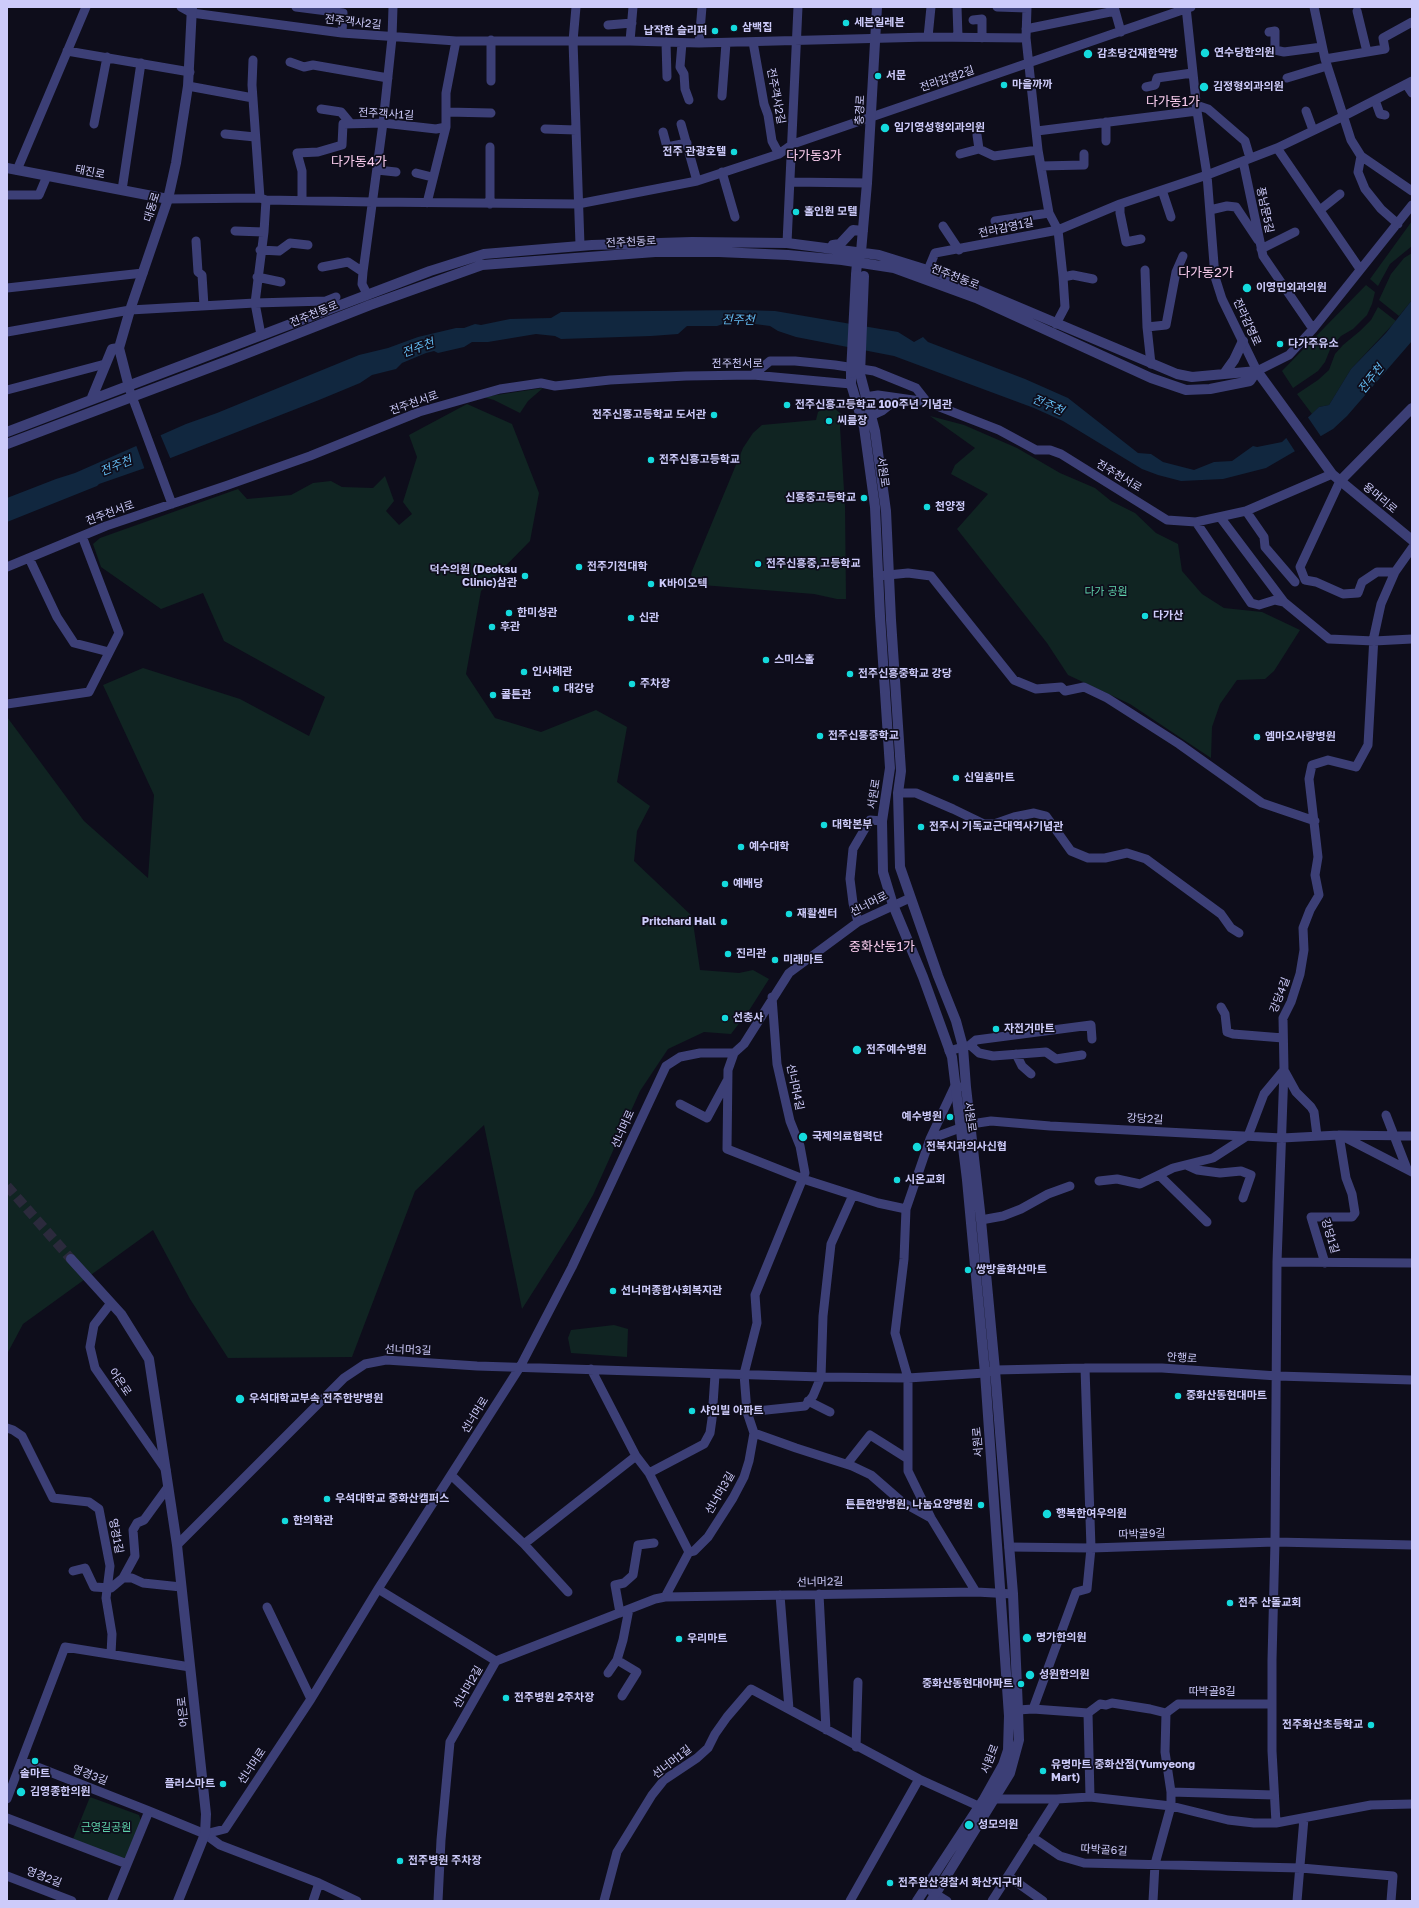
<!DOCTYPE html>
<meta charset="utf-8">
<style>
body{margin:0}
#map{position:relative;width:1419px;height:1908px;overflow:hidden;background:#0e0d1b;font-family:"Golos Text",sans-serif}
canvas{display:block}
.frame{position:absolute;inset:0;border:8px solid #cdcbfa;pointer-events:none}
</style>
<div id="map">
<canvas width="1419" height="1908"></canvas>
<div class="frame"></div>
</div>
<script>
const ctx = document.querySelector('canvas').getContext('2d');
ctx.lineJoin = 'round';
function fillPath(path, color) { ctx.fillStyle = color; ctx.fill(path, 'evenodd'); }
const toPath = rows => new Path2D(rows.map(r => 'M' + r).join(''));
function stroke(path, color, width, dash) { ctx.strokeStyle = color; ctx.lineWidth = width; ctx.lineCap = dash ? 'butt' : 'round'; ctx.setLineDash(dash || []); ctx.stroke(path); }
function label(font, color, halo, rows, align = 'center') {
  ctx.font = font + ' "Golos Text","Noto Sans KR",sans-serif'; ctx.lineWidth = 3.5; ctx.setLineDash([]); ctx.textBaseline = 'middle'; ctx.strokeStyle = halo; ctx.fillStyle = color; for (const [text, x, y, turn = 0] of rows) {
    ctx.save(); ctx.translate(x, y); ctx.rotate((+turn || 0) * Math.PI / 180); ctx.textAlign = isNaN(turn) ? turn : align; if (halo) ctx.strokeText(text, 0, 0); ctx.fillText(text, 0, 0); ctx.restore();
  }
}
fillPath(toPath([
 [1412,221,1412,246,1390,264,1378,286,1370,279],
 [1412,253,1412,300,1399,316,1379,300,1391,274,1404,258],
 [1366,285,1375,292,1372,304,1367,315,1353,329,1341,336,1331,347,1325,362,1318,371,1293,388,1282,371],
 [1378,307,1396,321,1351,369,1329,405,1319,407,1312,414,1297,394,1318,380,1329,370,1335,354,1343,345,1360,331,1371,320],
 [543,388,528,401,520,413,494,400,483,397],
 [467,404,512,424,539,493,530,541,481,591,466,674,495,718,541,732,596,710,627,727,617,782,650,806,637,831,634,861,692,916,700,970,739,973,753,970,769,979,750,1009,731,1034,704,1032,668,1049,640,1091,593,1195,575,1226,522,1309,484,1125,415,1191,352,1357,228,1358,190,1299,153,1230,23,1324,7,1354,7,717,84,821,148,878,154,795,103,685,143,668,240,699,309,736,325,697,224,641,203,593,161,609,101,567,93,544,100,538,238,489,247,499,291,495,313,483,331,481,342,487,373,488,385,476,394,501,386,511,399,525,412,514,403,502,417,457,409,435],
 [826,407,834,408,841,414,842,419,840,427,845,506,846,599,837,599,814,594,702,585,695,582,691,575,692,571,743,448,753,433,762,425,816,420,818,412],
 [930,416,964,425,1017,448,1060,473,1095,488,1111,501,1135,513,1156,533,1178,544,1182,571,1202,594,1224,608,1262,612,1300,630,1274,671,1265,679,1237,680,1220,704,1212,727,1211,758,1130,704,1068,675,1047,643,957,529,988,494,951,474,955,465,975,448],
 [614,1325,628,1329,627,1357,571,1353,568,1338,571,1330],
 [90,1797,139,1815,141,1821,125,1860,73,1839]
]), '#102422');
fillPath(toPath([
 [1412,300,1412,341,1347,416,1333,429,1266,468,1223,479,1181,481,1158,475,1142,469,1063,421,1034,408,894,356,796,337,778,331,770,326,732,321,717,326,687,326,678,334,651,336,561,339,555,336,536,334,488,342,472,342,464,347,438,353,434,351,426,353,402,363,396,369,372,375,360,383,319,400,145,468,99,484,97,486,7,522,7,498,56,479,75,473,186,424,217,413,359,355,388,348,418,337,456,328,464,328,475,324,481,325,510,319,551,318,561,312,741,310,775,311,898,332,914,342,923,337,928,342,1025,379,1068,398,1138,453,1151,454,1163,462,1194,470,1214,462,1232,461,1253,446,1257,447,1282,442,1319,407,1329,405,1351,369,1386,333]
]), '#11273f');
fillPath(toPath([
 [1307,416,1322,438,1296,453,1285,436],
 [160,434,171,460,145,470,136,445]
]), '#0e0d1b');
stroke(toPath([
 [7,1186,71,1259]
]), '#2b2a3c', 10, [10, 5]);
stroke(toPath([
 [181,7,192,13,342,33,456,41,630,41,699,43,928,37,1026,38],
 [296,7,343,13,342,33],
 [576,7,573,41,580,245],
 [957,7,958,37],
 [997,7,1027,8],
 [1027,7,1026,38,1038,150,1049,213,1058,230,1063,277,1065,307,1056,324],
 [1114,7,1121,32],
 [1186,7,1197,111,1207,175,1215,277,1222,299,1257,371,1289,355,1313,329,1412,205],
 [1314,7,1325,59,1351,140,1361,156,1412,191],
 [1357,11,1367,52],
 [973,20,982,19,982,38],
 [608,25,632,23],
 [1026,29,1115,11],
 [1269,32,1275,31,1275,50,1284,52,1322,47],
 [928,37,931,7],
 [630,41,633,7],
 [666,42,667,77],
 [753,42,764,104,768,115,772,141,779,154],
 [682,43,680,67,684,74,685,89,689,100],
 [699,43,702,7],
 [67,51,190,72],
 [1325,59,1385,49,1383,38,1412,22],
 [253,60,252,85,260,198],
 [290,62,304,67,313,65,388,78],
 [1287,78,1327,66],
 [491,81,491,40],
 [1406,84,1412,93],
 [188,86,253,98],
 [1146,87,1155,85,1157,78,1192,73],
 [722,96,726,43],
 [1375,100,1380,114,1385,115],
 [1196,105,1208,109,1245,141,1250,158],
 [321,109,341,112,351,124],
 [1306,111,1313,130],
 [447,112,491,113],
 [94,124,107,57],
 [681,124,697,181],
 [545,129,576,130],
 [1037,131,1197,111],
 [663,132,667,147,687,143],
 [225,134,255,137],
 [977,135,979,149],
 [1106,141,1106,122],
 [490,147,490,204],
 [1277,148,1360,269],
 [960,154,979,149,994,156,1038,150],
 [1361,156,1358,172,1365,189,1381,209,1398,224],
 [1243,161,1263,256,1313,329],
 [1041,166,1084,165,1084,154],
 [17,170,86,7],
 [377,170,396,172],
 [722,172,735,217],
 [416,173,432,177],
 [790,182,867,183],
 [122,190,141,63],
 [1162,190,1171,217],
 [7,195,39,195,47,176],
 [168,199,260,198,266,200,373,202,578,204,697,181,779,154,793,144,1191,7],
 [302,200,302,171,297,153,318,152,342,145,343,124,383,123,436,129,446,127],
 [427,203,446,127,446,93,456,41],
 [1120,204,1120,213,1126,242,1141,239],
 [1210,210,1227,206,1236,207,1258,240],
 [1320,210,1340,194],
 [995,221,1049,213],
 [943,226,959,250],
 [235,231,264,232],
 [196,241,198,272,202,275,204,306],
 [787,243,798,7],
 [1261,249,1295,232],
 [260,250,279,251,290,243,308,245],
 [322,267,348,262,363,272],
 [928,270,935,253,1058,230,1120,204,1207,175,1277,148,1344,116,1412,81],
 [1145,270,1147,327,1151,364],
 [257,277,281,282],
 [1063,277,1073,275,1093,279],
 [7,288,143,273],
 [367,294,362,284,363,272,383,123,392,38,393,7],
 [1147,327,1166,325,1176,272,1183,256],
 [7,332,130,310,255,303,326,301,336,297],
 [261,335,255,303,264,232,266,200],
 [753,375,770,361,795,361,835,365,874,371,916,388,927,402],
 [7,390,105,364],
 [130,391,172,504],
 [865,397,878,395,927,402,999,430,1036,450,1050,450,1061,454,1167,520,1196,522,1246,511,1332,474],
 [871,416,882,411,897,399],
 [1340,481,1300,567,1305,580,1316,582,1343,594,1358,593,1362,582,1377,572,1395,572],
 [1246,511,1264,537,1265,547,1295,582],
 [1220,517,1284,602],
 [1196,522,1251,603,1259,605,1275,600,1284,602,1329,639,1374,641,1412,639],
 [29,558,57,617,74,643,109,652],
 [7,567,106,526,228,485,310,456,419,412,500,389,541,383,555,386,610,380,686,376,753,375,851,384],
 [878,576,908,573,931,576,1014,680,1036,689,1061,687,1065,691,1084,687,1107,698,1179,744,1262,803,1315,821],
 [7,704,89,692,119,633,82,536],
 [898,793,916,793,953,809,984,824,994,824,1014,817,1034,813,1046,816,1071,851,1088,858,1105,858,1127,853,1146,859,1221,914,1231,928,1239,933],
 [858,922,853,903,850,879,853,849,870,820,882,821],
 [1221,1007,1225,1014,1227,1032,1233,1034,1283,1038],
 [970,1045,979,1053,993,1056,1046,1052,1056,1059,1082,1055],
 [949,1051,970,1045,976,1040,1091,1025,1092,1039],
 [734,1053,728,1070,727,1149,803,1179,878,1203,906,1209],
 [1016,1054,1022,1066,1031,1074],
 [1285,1072,1296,1092,1311,1107,1314,1112,1317,1136],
 [960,1087,954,1088,930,1139,906,1209,904,1259,895,1333,908,1378,908,1471,931,1518,976,1592],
 [680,1104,707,1118,727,1081],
 [1386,1115,1407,1169],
 [971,1124,991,1121,1050,1126,1282,1138,1339,1135,1412,1136],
 [1248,1136,1264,1094,1284,1070],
 [1344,1137,1412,1172],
 [930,1139,960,1128],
 [1186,1165,1197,1170,1220,1173,1241,1171,1251,1175,1243,1198],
 [1159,1175,1207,1222],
 [1099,1181,1117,1179,1140,1184,1173,1168,1213,1158,1247,1136],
 [981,1220,1003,1216,1021,1209,1048,1194,1070,1186],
 [1277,1262,1412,1263],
 [1325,1263,1311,1217,1352,1217,1355,1213,1352,1194,1346,1178,1339,1135],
 [111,1303,94,1325,90,1347,95,1368,166,1470],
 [591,1369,636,1456,649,1473,689,1552,665,1597],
 [808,1401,830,1412],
 [747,1412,805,1406,813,1396,821,1377,823,1316,831,1244,853,1195],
 [7,1428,13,1430,22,1436,53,1498,89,1502,99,1509,110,1566,106,1598,112,1634,111,1654],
 [754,1433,796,1448,852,1466,871,1475,902,1502,931,1518],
 [847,1464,870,1435,908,1459],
 [649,1473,704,1444,710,1433,712,1419,715,1375],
 [451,1475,524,1544,568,1592],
 [524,1544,636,1456],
 [177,1545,344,1378,365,1364,386,1360,477,1366,821,1377,908,1378,985,1373,995,1370,1085,1368,1162,1368,1277,1376,1412,1380],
 [1009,1547,1091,1548,1275,1542,1412,1545],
 [689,1552,694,1551,708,1537,733,1498,744,1477,749,1461,754,1433,747,1412,744,1374,757,1323,755,1295,805,1173,800,1146,790,1121,777,1064,772,997],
 [73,1571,85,1568,94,1587,111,1588,123,1578,132,1578,143,1583,181,1587],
 [123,1578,135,1556,133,1530,137,1523,144,1520,168,1487],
 [378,1589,496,1661],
 [819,1594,826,1730],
 [780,1595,789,1709],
 [267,1607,311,1699],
 [620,1613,615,1585,624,1583,633,1575,638,1545,654,1543],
 [617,1660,637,1672,622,1696],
 [608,1673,617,1660,623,1640,629,1609],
 [1033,1709,1088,1713,1090,1797],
 [1018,1710,1033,1709,1076,1592,1087,1589,1091,1548,1085,1368],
 [1088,1713,1100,1704,1106,1705,1112,1703,1150,1709,1166,1713,1178,1704,1272,1704],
 [856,1747,858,1682],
 [22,1761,149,1811,205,1834,220,1845,319,1883,357,1901],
 [1171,1792,1274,1795],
 [7,1799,65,1647,190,1667],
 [987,1799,1057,1799,1090,1797,1171,1806,1228,1820,1254,1823,1276,1823,1371,1805,1412,1804],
 [7,1818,127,1864],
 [1276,1823,1272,1751,1272,1660,1275,1542,1277,1262,1284,1070,1283,1018,1291,1002,1300,974,1304,950,1303,928,1310,910,1319,895,1315,875,1318,857,1309,779,1312,765,1328,760,1356,767,1368,745,1374,636,1381,604,1395,572,1412,548],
 [205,1834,225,1829,311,1699,378,1589,520,1367,572,1267,666,1066,680,1057,700,1053,734,1053,744,1044,789,973,858,922,910,898],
 [1032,1837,1060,1856,1084,1863,1301,1868,1393,1876,1391,1901],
 [7,1876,72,1901],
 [1008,1876,1043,1901],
 [926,1888,947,1901],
 [112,1901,149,1811],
 [313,1901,319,1883],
 [438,1901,441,1840,450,1742,496,1661,655,1599,665,1597,976,1592,1013,1594],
 [604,1901,617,1852,652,1795,664,1780,697,1758,708,1748,715,1734,727,1717,751,1689,919,1779,985,1809],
 [850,1901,919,1779],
 [992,1901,1057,1799],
 [1153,1901,1155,1864,1171,1806,1171,1792,1165,1752,1166,1713],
 [1297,1901,1304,1818]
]), '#3c3f76', 9);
stroke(toPath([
 [7,168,168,199],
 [833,249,833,245,840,244,853,230,863,231],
 [856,275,857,262,861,252,867,183,877,7],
 [1257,371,1332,474,1412,540],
 [851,373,851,384,864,427,875,507,880,616,890,768,882,821,883,872,893,905,923,977,952,1057,967,1180,985,1373,1009,1716,1008,1750,1003,1765,984,1799,917,1901],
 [860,374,875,431,886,511,891,620,901,771,898,793,900,867,938,976,956,1021,963,1047,966,1087,981,1220,995,1370,1013,1594,1018,1710,1019,1740,1010,1773,931,1901],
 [1224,374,1234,360,1243,341],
 [129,387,119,348,130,310,168,199,176,163,188,86,192,7],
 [91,400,112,349,119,348],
 [7,432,430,271,484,254,592,245,692,242,787,243,879,255,940,274,1177,374,1192,377,1257,371],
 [7,444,230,360,370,305,482,265,655,252,719,252,788,255,842,260,894,268,976,298,1151,378,1186,390,1210,389,1250,381,1257,371],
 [1340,481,1412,408],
 [71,1259,121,1314,149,1359,177,1545,206,1814,205,1834,178,1901]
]), '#3c3f76', 10);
stroke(toPath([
 [851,373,856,275],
 [860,374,864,276]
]), '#3c3f76', 10);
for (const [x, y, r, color] of [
 [846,23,4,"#14dadd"],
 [734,28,4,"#14dadd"],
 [715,31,4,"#14dadd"],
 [1205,53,5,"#14dadd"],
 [1088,54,5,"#14dadd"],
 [878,76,4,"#14dadd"],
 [1004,85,4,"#14dadd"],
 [1204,87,5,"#14dadd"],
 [885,128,5,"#14dadd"],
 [734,152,4,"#14dadd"],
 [796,212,4,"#14dadd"],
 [1247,288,5,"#14dadd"],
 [1280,344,4,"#14dadd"],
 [787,405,4,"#14dadd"],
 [714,415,4,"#14dadd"],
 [829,421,4,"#14dadd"],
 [651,460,4,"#14dadd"],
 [864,498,4,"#14dadd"],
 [927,507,4,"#14dadd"],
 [758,564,4,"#14dadd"],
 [579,567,4,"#14dadd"],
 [525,576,4,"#14dadd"],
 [651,584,4,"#14dadd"],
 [509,613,4,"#14dadd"],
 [1145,616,4,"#14dadd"],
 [631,618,4,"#14dadd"],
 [492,627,4,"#14dadd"],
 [766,660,4,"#14dadd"],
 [524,672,4,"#14dadd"],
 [850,674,4,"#14dadd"],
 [632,684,4,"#14dadd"],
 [556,689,4,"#14dadd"],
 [493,695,4,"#14dadd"],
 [820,736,4,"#14dadd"],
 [1257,737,4,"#14dadd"],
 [956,778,4,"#14dadd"],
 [824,825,4,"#14dadd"],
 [921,827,4,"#14dadd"],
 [741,847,4,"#14dadd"],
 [725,884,4,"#14dadd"],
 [789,914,4,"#14dadd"],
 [724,922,4,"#14dadd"],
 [728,954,4,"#14dadd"],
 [775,960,4,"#14dadd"],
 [725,1018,4,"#14dadd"],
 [996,1029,4,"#14dadd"],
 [857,1050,5,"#14dadd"],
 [950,1117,4,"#14dadd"],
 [803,1137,5,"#14dadd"],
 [917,1147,5,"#14dadd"],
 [897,1180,4,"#14dadd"],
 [968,1270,4,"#14dadd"],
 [613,1291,4,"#14dadd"],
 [1178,1396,4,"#14dadd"],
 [240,1399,5,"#14dadd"],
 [692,1411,4,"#14dadd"],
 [327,1499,4,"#14dadd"],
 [981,1505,4,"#14dadd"],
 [1047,1514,5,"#14dadd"],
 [285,1521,4,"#14dadd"],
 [1230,1603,4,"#14dadd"],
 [1027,1638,5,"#14dadd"],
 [679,1639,4,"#14dadd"],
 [1030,1675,5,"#14dadd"],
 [1021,1684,4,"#14dadd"],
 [506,1698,4,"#14dadd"],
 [1371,1725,4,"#14dadd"],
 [35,1761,4,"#14dadd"],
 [1043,1771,4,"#14dadd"],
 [223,1784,4,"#14dadd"],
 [21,1792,5,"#14dadd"],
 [969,1825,5,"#14dadd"],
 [400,1861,4,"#14dadd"],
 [890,1883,4,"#14dadd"]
]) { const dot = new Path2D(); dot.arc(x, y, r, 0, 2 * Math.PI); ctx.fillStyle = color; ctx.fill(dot); stroke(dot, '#0e0d1b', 1.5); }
label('11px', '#cdcbfa', '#0e0d1b', [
 ["전주객사2길",353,22,6],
 ["전라감영2길",947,79,-19],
 ["전주객사2길",776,96,79],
 ["충경로",860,110,-87],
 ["전주객사1길",386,114,3],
 ["태진로",90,172,11],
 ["대동로",152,207,-73],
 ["풍남문5길",1265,210,78],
 ["전라감영1길",1006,228,-12],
 ["전주천동로",631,242,-3],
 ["전주천동로",955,277,21],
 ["전주천동로",314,314,-22],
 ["전라감영로",1247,322,65],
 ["전주천서로",737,364],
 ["전주천서로",414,403,-19],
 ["서원로",883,472,82],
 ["전주천서로",1119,476,31],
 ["용머리로",1380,498,40],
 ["전주천서로",110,513,-20],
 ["서원로",874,794,-81],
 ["선너머로",869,904,-27],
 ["강당4길",1280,995,-69],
 ["선너머4길",795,1087,78],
 ["서원로",970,1117,82],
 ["강당2길",1145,1119,3],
 ["선너머로",623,1129,-66],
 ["강당1길",1330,1236,73],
 ["선너머3길",408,1350,2],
 ["안행로",1182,1358,4],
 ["어은로",120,1382,55],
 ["선너머로",475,1415,-58],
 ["서원로",978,1442,-94],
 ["선너머3길",720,1493,-60],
 ["따박골9길",1142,1534,-2],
 ["영경1길",116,1536,79],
 ["선너머2길",820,1582,-1],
 ["선너머2길",468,1687,-60],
 ["따박골8길",1212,1692],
 ["어은로",183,1712,-96],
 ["서원로",990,1759,-69],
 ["선너머1길",672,1762,-38],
 ["선너머로",252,1766,-56],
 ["영경3길",90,1775,21],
 ["따박골6길",1104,1850,3],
 ["영경2길",44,1877,21]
]);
label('bold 11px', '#cdcbfa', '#0e0d1b', [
 ["세븐일레븐",854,23],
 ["삼백집",742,28],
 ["납작한 슬리퍼",707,31,"right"],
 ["연수당한의원",1214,53],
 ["감초당건재한약방",1097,54],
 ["서문",886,76],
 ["마을까까",1012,85],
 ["김정형외과의원",1213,87],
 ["임기영성형외과의원",894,128],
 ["전주 관광호텔",726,152,"right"],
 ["홀인원 모텔",804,212],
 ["이영민외과의원",1256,288],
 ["다가주유소",1288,344],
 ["전주신흥고등학교 100주년 기념관",795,405],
 ["전주신흥고등학교 도서관",706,415,"right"],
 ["씨름장",837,421],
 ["전주신흥고등학교",659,460],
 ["신흥중고등학교",856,498,"right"],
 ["천양정",935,507],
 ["전주신흥중,고등학교",766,564],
 ["전주기전대학",587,567],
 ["덕수의원 (Deoksu",517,570,"right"],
 ["Clinic)삼관",517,583,"right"],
 ["K바이오텍",659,584],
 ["한미성관",517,613],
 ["다가산",1153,616],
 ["신관",639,618],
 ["후관",500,627],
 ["스미스홀",774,660],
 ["인사례관",532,672],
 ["전주신흥중학교 강당",858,674],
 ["주차장",640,684],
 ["대강당",564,689],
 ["콜튼관",501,695],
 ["전주신흥중학교",828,736],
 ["엠마오사랑병원",1265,737],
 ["신일홈마트",964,778],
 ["대학본부",832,825],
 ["전주시 기독교근대역사기념관",929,827],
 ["예수대학",749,847],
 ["예배당",733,884],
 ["재활센터",797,914],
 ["Pritchard Hall",716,922,"right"],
 ["진리관",736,954],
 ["미래마트",783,960],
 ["선충사",733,1018],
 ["자전거마트",1004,1029],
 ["전주예수병원",866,1050],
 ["예수병원",942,1117,"right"],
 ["국제의료협력단",812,1137],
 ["전북치과의사신협",926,1147],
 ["시온교회",905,1180],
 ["쌍방울화산마트",976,1270],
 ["선너머종합사회복지관",621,1291],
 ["중화산동현대마트",1186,1396],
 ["우석대학교부속 전주한방병원",249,1399],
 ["샤인빌 아파트",700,1411],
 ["우석대학교 중화산캠퍼스",335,1499],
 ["튼튼한방병원, 나눔요양병원",973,1505,"right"],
 ["행복한여우의원",1056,1514],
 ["한의학관",293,1521],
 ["전주 산돌교회",1238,1603],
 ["명가한의원",1036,1638],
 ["우리마트",687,1639],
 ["성원한의원",1039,1675],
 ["중화산동현대아파트",1013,1684,"right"],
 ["전주병원 2주차장",514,1698],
 ["전주화산초등학교",1363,1725,"right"],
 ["유명마트 중화산점(Yumyeong",1051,1765],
 ["Mart)",1051,1778],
 ["솔마트",35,1774,"center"],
 ["플러스마트",215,1784,"right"],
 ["김영종한의원",30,1792],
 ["성모의원",978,1825],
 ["전주병원 주차장",408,1861],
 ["전주완산경찰서 화산지구대",898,1883]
], 'left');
label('11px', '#5fd2ab', '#0e0d1b', [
 ["다가 공원",1106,592],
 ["근영길공원",106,1828]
]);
label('italic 12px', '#63bbf1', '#0e0d1b', [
 ["전주천",738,320,1],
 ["전주천",418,348,-20],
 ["전주천",1371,379,-52],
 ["전주천",1048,405,24],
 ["전주천",116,466,-22]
]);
label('13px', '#facdee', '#0e0d1b', [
 ["다가동1가",1173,102],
 ["다가동3가",814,156],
 ["다가동4가",359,162],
 ["다가동2가",1206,273],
 ["중화산동1가",882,947]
]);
</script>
